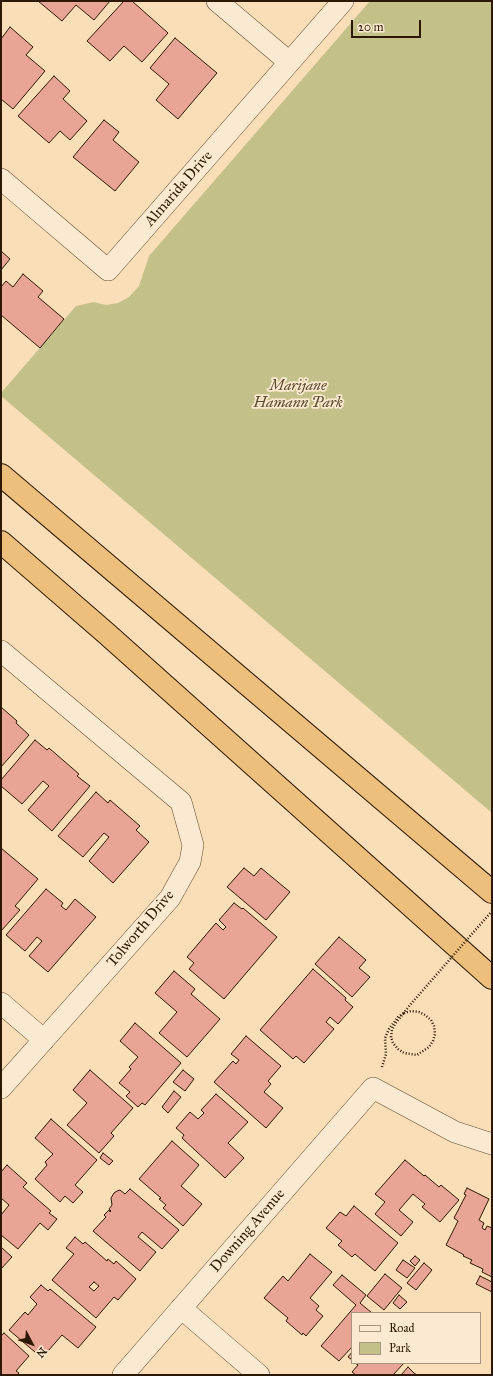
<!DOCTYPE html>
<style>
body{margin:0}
#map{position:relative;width:493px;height:1376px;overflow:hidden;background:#f9deb8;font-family:"IM FELL Great Primer",serif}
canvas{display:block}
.frame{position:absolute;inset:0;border:2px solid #2d1902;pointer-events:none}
.legend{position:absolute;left:351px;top:1312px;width:130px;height:52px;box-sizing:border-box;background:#fbead1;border:1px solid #a9967e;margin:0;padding:5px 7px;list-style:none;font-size:12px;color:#2d1902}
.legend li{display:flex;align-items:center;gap:8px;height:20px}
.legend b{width:20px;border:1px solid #a9967e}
.north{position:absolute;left:12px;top:1324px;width:40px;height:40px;-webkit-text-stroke:3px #fbead1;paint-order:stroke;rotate:131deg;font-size:11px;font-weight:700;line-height:16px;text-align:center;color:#2d1902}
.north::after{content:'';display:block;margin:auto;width:14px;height:18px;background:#2d1902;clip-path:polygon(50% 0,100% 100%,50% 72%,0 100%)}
.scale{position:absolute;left:351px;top:20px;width:70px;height:18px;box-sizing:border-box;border:2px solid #2d1902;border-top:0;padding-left:5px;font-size:12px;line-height:14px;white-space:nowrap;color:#2d1902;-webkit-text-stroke:3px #fbead1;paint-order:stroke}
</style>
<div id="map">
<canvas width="493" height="1376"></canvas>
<div class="frame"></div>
<ul class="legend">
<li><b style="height:5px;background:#fbead1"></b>Road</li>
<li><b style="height:11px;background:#c4c08a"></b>Park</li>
</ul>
<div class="north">N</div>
<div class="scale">20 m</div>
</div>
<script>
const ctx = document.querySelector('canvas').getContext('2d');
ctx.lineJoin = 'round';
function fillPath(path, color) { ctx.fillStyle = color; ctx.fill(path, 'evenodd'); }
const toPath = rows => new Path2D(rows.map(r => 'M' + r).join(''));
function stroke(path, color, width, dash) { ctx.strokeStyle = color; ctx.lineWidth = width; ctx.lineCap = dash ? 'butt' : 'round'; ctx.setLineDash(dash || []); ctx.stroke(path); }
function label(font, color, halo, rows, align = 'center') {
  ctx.font = font + ' "IM FELL Great Primer",serif'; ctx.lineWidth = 3.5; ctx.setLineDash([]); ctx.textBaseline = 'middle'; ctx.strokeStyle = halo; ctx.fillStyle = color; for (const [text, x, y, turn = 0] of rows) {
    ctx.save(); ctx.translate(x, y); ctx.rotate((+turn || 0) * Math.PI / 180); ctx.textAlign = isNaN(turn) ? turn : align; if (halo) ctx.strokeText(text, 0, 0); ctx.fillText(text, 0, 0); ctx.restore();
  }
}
fillPath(toPath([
 [370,1,492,1,492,813,1,396,1,393,76,306,94,302,106,305,118,303,129,297,139,286,149,256]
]), '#c4c08a');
const building = toPath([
 [38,1,110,1,94,20,76,5,62,21,38,1],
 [124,1,132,1,168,33,142,62,124,46,110,61,87,41,124,1],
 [10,27,33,47,26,55,45,71,13,109,1,99,1,39,10,27],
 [175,38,217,73,178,119,156,100,169,84,150,68,175,38],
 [54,76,70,91,63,99,87,121,70,140,60,131,49,143,18,116,54,76],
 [104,120,119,132,113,140,139,162,115,191,73,157,104,120],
 [1,251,10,259,1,270,1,251],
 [23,274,43,291,38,297,64,319,40,348,1,315,1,287,6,281,13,287,23,274],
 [1,707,17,721,16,723,29,735,1,767,1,707],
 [35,740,47,750,49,748,79,774,77,776,90,786,52,831,28,810,49,786,43,781,22,804,1,786,1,780,35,740],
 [96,792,108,803,110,800,140,826,136,830,149,842,113,883,89,861,109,837,104,833,83,857,58,836,96,792],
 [1,848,38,879,15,906,20,910,1,931,1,848],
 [244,868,254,876,261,868,290,892,266,920,227,887,244,868],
 [46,889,63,903,61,906,66,910,75,899,96,917,48,972,29,956,42,941,37,937,25,951,6,935,46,889],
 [234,903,242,909,243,908,277,937,224,999,189,969,194,963,187,957,216,923,223,930,226,927,219,920,234,903],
 [339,937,366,960,359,968,370,977,352,997,315,964,339,937],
 [313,969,346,998,345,1000,353,1007,338,1024,330,1017,326,1022,334,1029,304,1063,296,1056,293,1059,260,1030,313,969],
 [174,971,195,989,191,994,220,1019,187,1057,159,1033,177,1012,155,993,174,971],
 [135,1023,181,1063,145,1105,142,1103,138,1107,126,1096,130,1092,119,1083,131,1069,129,1067,138,1057,120,1041,135,1023],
 [246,1036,281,1066,268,1081,271,1084,264,1092,283,1108,266,1128,214,1082,233,1061,236,1064,239,1060,231,1054,246,1036],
 [90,1070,133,1108,111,1133,114,1136,99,1153,67,1125,87,1103,73,1090,90,1070],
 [183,1070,194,1079,185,1091,173,1082,183,1070],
 [174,1091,181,1097,168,1113,162,1107,174,1091],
 [216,1094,248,1122,228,1143,244,1158,225,1178,182,1138,184,1135,176,1128,190,1112,198,1119,204,1113,201,1110,216,1094],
 [51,1119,97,1160,75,1185,83,1192,73,1203,65,1196,60,1202,35,1179,47,1165,45,1162,53,1154,35,1138,51,1119],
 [172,1141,199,1165,181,1186,202,1204,183,1226,163,1208,166,1205,159,1199,161,1198,139,1179,172,1141],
 [103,1153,113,1161,109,1165,100,1158,103,1153],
 [405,1160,424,1176,425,1175,439,1187,441,1185,459,1200,440,1222,422,1207,425,1204,413,1194,399,1210,413,1222,401,1236,375,1214,385,1202,375,1194,405,1160],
 [7,1165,27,1183,23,1187,51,1211,49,1213,57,1219,48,1230,40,1223,18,1249,1,1235,1,1215,9,1205,1,1198,1,1172,7,1165],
 [467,1188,489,1199,479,1220,484,1223,482,1228,485,1230,487,1226,492,1228,492,1277,482,1272,483,1269,470,1263,472,1260,463,1256,464,1255,446,1245,458,1221,454,1218,466,1195,464,1194,467,1188],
 [130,1189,179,1230,162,1249,142,1232,138,1237,156,1252,140,1271,93,1231,106,1217,104,1215,109,1210,110,1212,111,1211,109,1209,112,1205,111,1198,114,1193,117,1191,120,1190,125,1194,130,1189],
 [354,1206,398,1243,375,1271,355,1254,352,1257,338,1245,342,1241,326,1228,340,1212,346,1216,354,1206],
 [75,1237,83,1244,85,1242,107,1261,108,1259,114,1264,116,1261,136,1279,118,1300,114,1297,96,1318,52,1280,74,1254,66,1248,75,1237],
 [94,1282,99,1286,94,1291,89,1287,94,1282],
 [1,1247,12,1257,1,1269,1,1247],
 [310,1254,332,1272,310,1298,319,1306,316,1310,323,1316,306,1336,303,1333,302,1335,286,1321,288,1318,264,1298,283,1276,288,1281,310,1254],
 [415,1256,420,1260,415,1266,410,1261,415,1256],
 [403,1260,415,1268,407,1278,396,1270,403,1260],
 [424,1263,432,1270,416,1290,407,1283,424,1263],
 [385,1274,402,1288,384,1310,367,1296,385,1274],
 [342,1275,366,1295,360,1303,372,1313,352,1313,352,1347,339,1361,321,1346,356,1305,333,1285,342,1275],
 [480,1276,492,1282,492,1292,476,1284,480,1276],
 [41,1285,48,1291,50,1289,96,1327,78,1348,62,1335,42,1358,9,1330,25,1312,28,1315,37,1304,30,1297,41,1285],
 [399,1295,407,1302,400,1309,393,1303,399,1295],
 [4,1333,29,1356,16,1371,19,1373,17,1375,1,1375,1,1336,4,1333],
 [352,1352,352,1360,348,1357,352,1352],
 [355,1363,404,1363,393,1375,356,1375,352,1372,358,1365,355,1363],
 [408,1367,414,1373,417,1375,401,1375,408,1367]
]);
fillPath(building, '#e8a495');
stroke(building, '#2d1902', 1);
const street = toPath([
 [217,1,289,62],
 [1,179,108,270,343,1],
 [1,651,181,802,193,845,190,862,170,898,1,1088],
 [1,1003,44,1040],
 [181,1308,259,1375],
 [123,1375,373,1088,455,1132,492,1144]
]);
const highway = toPath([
 [1,475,492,892],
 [1,542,107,634,492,978]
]);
stroke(street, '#604a30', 22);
stroke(highway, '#2d1902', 24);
stroke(toPath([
 [382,1067,386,1054,385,1038,389,1029,398,1017,404,1013]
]), '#2d1902', 2.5, [1, 2]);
stroke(street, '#fbead1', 21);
stroke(highway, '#ecbf7c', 22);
stroke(toPath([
 [404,1013,411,1011,419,1012,425,1015,431,1020,434,1026,435,1034,433,1041,429,1047,417,1055,404,1053,398,1049,393,1043,391,1037,392,1030,395,1024,410,1005,492,911]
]), '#2d1902', 2.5, [1, 2]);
label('15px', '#2d1902', '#fbead1', [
 ["Almarida Drive",179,189,-49],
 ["Tolworth Drive",141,929,-50],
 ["Downing Avenue",248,1231,-49]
]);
label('italic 15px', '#5a4b2b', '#fbead1', [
 ["Marijane",298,386],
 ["Hamann Park",298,403]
]);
</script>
